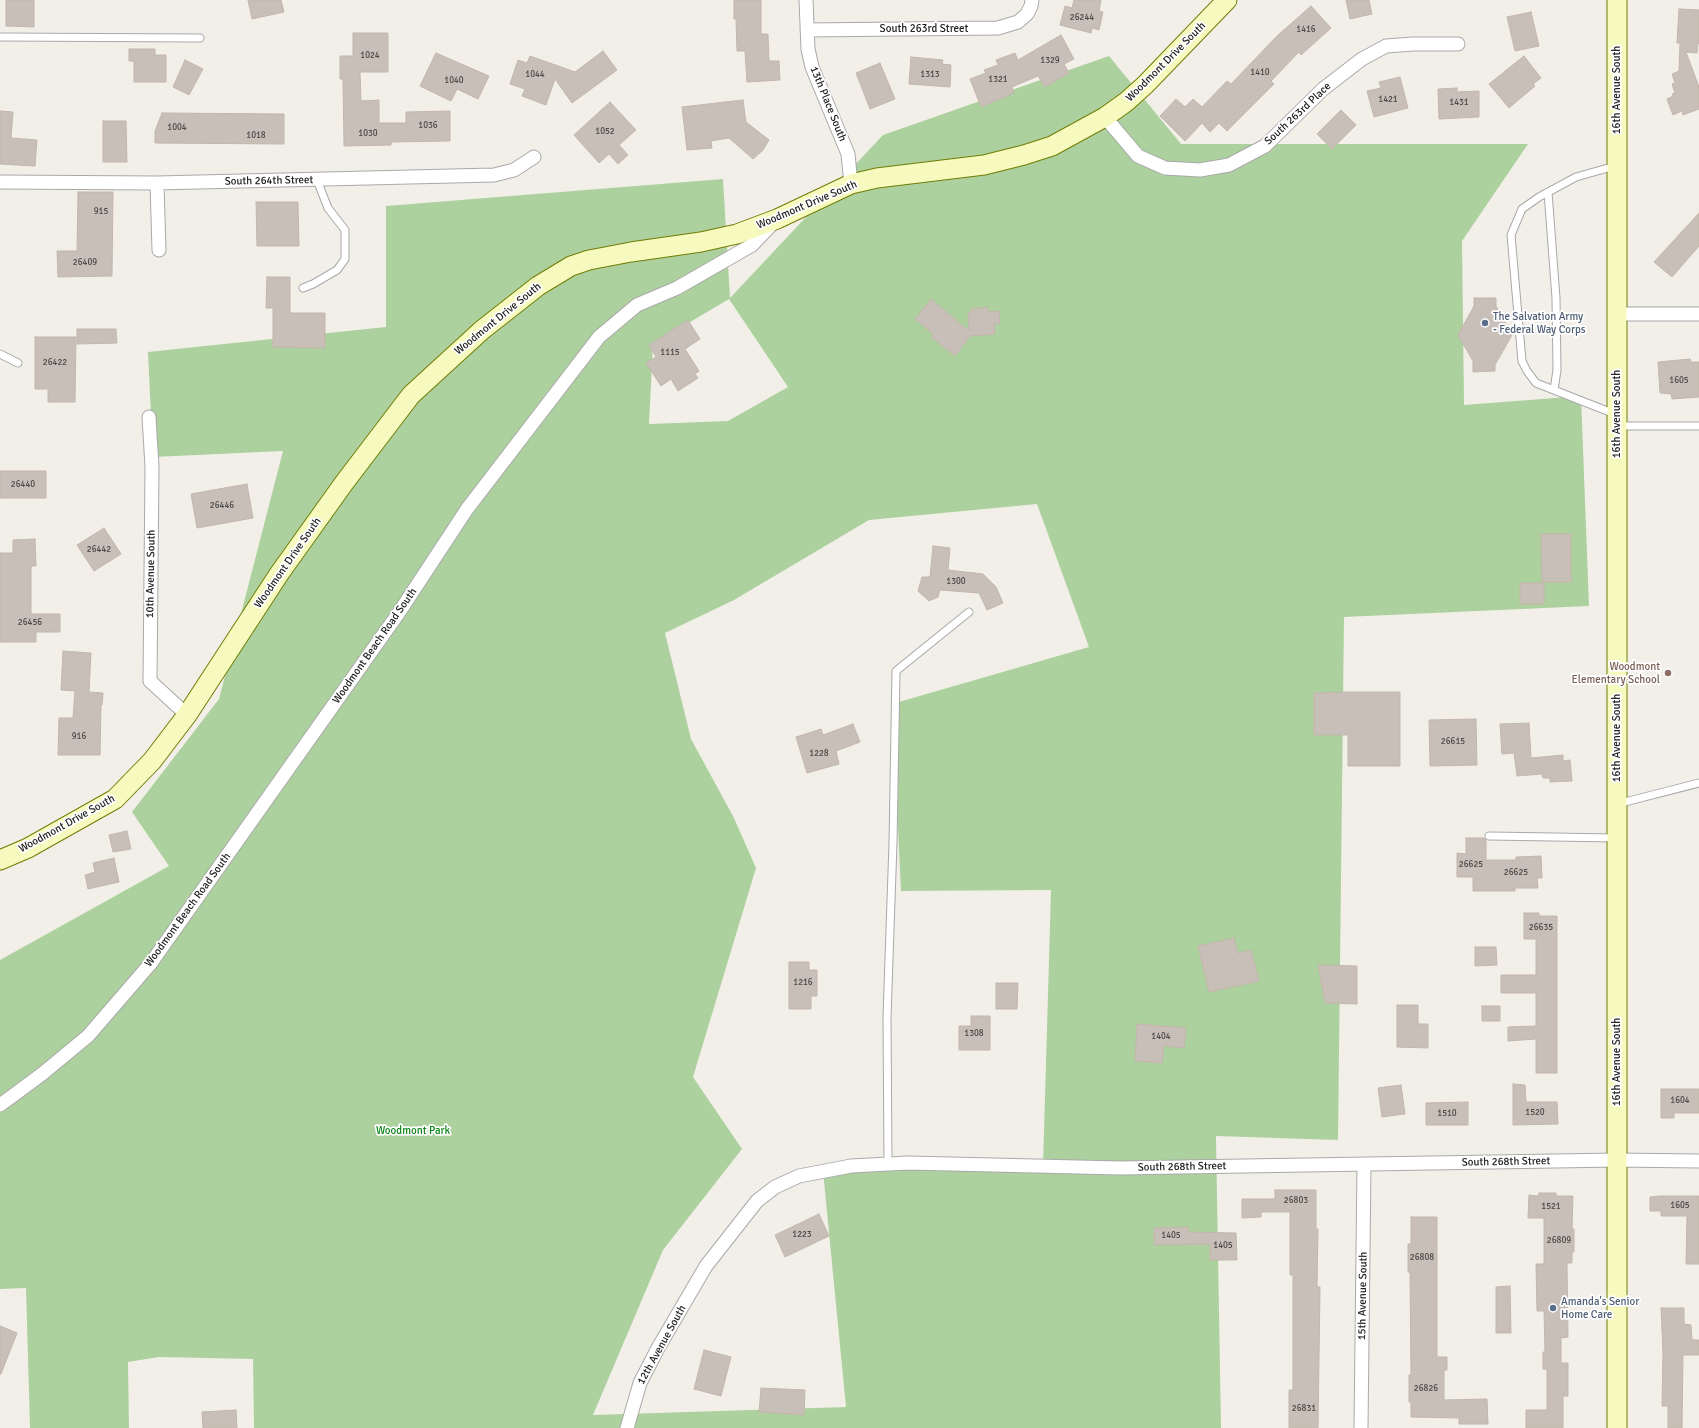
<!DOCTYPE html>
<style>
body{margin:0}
canvas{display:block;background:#f2efe9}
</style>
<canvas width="1699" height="1428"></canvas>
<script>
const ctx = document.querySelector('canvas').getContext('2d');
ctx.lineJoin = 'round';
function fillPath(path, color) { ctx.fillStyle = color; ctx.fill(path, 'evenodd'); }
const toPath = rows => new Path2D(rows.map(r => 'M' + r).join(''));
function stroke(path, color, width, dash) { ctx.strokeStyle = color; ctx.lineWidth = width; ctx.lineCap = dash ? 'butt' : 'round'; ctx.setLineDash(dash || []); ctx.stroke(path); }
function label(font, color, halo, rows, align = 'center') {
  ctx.font = font + ' Signika,sans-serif'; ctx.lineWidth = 3.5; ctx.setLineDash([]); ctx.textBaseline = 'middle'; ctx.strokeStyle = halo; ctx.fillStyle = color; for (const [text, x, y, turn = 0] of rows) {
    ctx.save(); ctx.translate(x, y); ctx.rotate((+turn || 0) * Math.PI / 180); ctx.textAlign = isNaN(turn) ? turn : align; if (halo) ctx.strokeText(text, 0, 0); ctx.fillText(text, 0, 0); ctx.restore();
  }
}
fillPath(toPath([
 [1109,56,1181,144,1528,144,1462,241,1464,405,1581,396,1589,606,1344,617,1338,1140,1216,1136,1221,1428,254,1428,253,1359,159,1357,128,1362,129,1428,30,1428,26,1288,0,1289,0,960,169,866,132,812,219,699,283,451,153,457,148,352,386,327,386,206,723,179,730,298,883,135],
 [729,299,788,387,728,421,649,424,653,344],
 [1037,504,1089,647,892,704,901,891,1051,890,1043,1166,823,1171,846,1407,593,1415,663,1250,742,1149,693,1077,756,868,734,818,691,739,665,633,734,600,869,520]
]), '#add19e');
const building = toPath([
 [6,0,34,0,34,27,6,26,6,0],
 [248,0,281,0,284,12,252,19,248,0],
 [734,0,761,0,761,34,768,34,769,61,779,61,780,80,747,82,745,51,737,51,736,19,734,19,734,0],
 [1074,0,1101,0,1099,11,1103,12,1099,30,1092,28,1091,33,1060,25,1065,6,1072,8,1074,0],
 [1346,0,1369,0,1372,14,1350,19,1346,0],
 [1311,6,1331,28,1301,55,1299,52,1271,81,1274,84,1227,131,1219,123,1210,132,1202,123,1185,141,1160,116,1176,99,1185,107,1193,99,1202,107,1227,81,1231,84,1277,36,1311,6],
 [1679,9,1699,10,1699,44,1698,43,1697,53,1686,52,1699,87,1699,109,1683,115,1682,111,1673,115,1667,99,1673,96,1672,94,1675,93,1672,84,1675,83,1672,74,1679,71,1680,43,1677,43,1679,9],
 [1531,12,1539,46,1515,51,1507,17,1531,12],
 [353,33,388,33,388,72,360,72,361,101,379,100,379,123,406,123,406,112,450,111,450,141,391,142,391,145,344,146,343,79,340,79,340,56,353,56,353,33],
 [1061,35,1074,59,1064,64,1069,73,1045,87,1038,76,1012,87,1014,93,981,107,970,79,986,73,984,70,998,65,996,60,1015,53,1018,60,1061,35],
 [129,49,155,49,155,55,166,55,166,82,134,82,134,61,129,61,129,49],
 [603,51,617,70,572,103,555,79,546,105,522,96,525,89,510,84,518,60,527,63,530,56,575,72,603,51],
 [436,53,489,76,478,99,457,89,451,101,420,86,436,53],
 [1524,56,1541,78,1533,84,1535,86,1509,108,1489,84,1524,56],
 [911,57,943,60,942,64,951,65,950,87,909,84,911,57],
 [185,60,203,69,189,95,173,87,185,60],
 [880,63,895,99,870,109,856,73,880,63],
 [1400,77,1408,108,1374,117,1367,91,1381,88,1379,82,1400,77],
 [1457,88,1457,92,1479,91,1479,117,1439,119,1438,89,1457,88],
 [743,100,746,122,769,140,763,150,753,159,729,138,711,141,712,148,687,150,682,107,743,100],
 [610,102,636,130,619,145,628,155,618,164,609,154,599,163,574,135,610,102],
 [1341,110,1356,125,1332,149,1317,134,1341,110],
 [0,111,13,112,11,138,37,140,35,166,0,164,0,111],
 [162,113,284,114,284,144,155,143,155,131,162,113],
 [103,121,126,121,127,162,103,162,103,121],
 [78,192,113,192,112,276,58,277,57,251,77,251,78,192],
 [256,202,298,202,299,246,257,246,256,202],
 [1699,213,1699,246,1672,277,1654,262,1699,213],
 [267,277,290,277,290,313,325,313,325,348,273,347,273,308,266,308,267,277],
 [1474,298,1496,298,1496,306,1512,335,1495,365,1495,371,1473,372,1473,361,1458,335,1474,306,1474,298],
 [931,299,969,331,968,313,971,313,971,309,988,307,988,312,999,311,1000,324,994,324,995,334,970,336,955,356,931,337,933,334,915,319,931,299],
 [688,320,700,339,685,349,699,371,695,374,698,378,678,391,671,379,661,386,646,363,656,357,649,345,688,320],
 [77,329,116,329,117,343,77,344,77,329],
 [35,337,76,337,75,402,48,402,48,389,35,389,35,337],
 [1690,359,1691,362,1699,362,1699,397,1672,399,1671,394,1660,393,1658,362,1690,359],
 [0,471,46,471,46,498,0,498,0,471],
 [247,484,253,518,197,528,191,494,247,484],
 [104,528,121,554,94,571,77,545,104,528],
 [1541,534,1571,534,1571,582,1542,582,1541,534],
 [35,539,36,566,31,566,31,614,60,614,60,632,36,632,36,642,0,642,0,553,13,553,13,540,35,539],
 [933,546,950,548,948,570,983,574,996,587,1003,603,987,610,979,593,940,590,938,597,929,601,918,591,922,577,930,577,933,546],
 [1520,583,1544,583,1544,604,1520,604,1520,583],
 [63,651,91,653,89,692,103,693,102,705,101,705,100,755,58,755,59,718,73,718,75,691,61,690,63,651],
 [1347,692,1400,692,1400,766,1348,766,1348,735,1314,735,1314,693,1347,692],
 [1476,719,1477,765,1430,766,1429,720,1476,719],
 [1529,723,1531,758,1563,755,1563,761,1570,760,1572,781,1550,782,1550,778,1543,778,1542,774,1517,776,1514,753,1502,754,1500,724,1529,723],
 [853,724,860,742,836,751,839,764,807,773,796,737,821,729,823,735,853,724],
 [127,831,131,849,113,852,109,835,127,831],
 [1466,838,1484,838,1486,840,1486,860,1516,860,1516,857,1541,856,1542,878,1537,878,1538,888,1515,888,1515,891,1473,891,1473,877,1457,877,1457,853,1466,854,1466,838],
 [114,858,119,882,88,889,85,875,95,872,93,863,114,858],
 [1524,913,1539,913,1539,916,1557,916,1557,1073,1536,1073,1536,1039,1508,1041,1508,1027,1536,1026,1536,993,1501,993,1501,975,1536,975,1536,939,1524,939,1524,913],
 [1234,938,1238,953,1251,950,1259,981,1209,992,1198,946,1234,938],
 [1475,947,1496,947,1497,965,1475,966,1475,947],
 [789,962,809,962,809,970,817,970,817,996,811,996,811,1009,789,1009,789,962],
 [1318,965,1357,966,1357,1004,1325,1003,1318,965],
 [996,983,1018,983,1017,1009,996,1009,996,983],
 [1397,1005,1418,1005,1418,1024,1428,1024,1428,1048,1397,1047,1397,1005],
 [1482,1006,1500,1006,1500,1021,1482,1021,1482,1006],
 [971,1016,990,1016,990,1050,959,1050,959,1026,971,1026,971,1016],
 [1137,1024,1186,1028,1184,1048,1164,1046,1162,1063,1135,1061,1137,1024],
 [1513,1084,1525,1085,1526,1102,1557,1102,1558,1124,1513,1125,1513,1084],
 [1401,1085,1405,1114,1382,1117,1378,1088,1401,1085],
 [1661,1089,1699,1089,1699,1113,1674,1113,1674,1118,1661,1118,1661,1089],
 [1468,1102,1468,1125,1426,1125,1426,1103,1468,1102],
 [1275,1190,1316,1190,1316,1229,1318,1229,1317,1287,1320,1287,1318,1428,1289,1428,1289,1390,1293,1390,1293,1275,1290,1275,1290,1212,1261,1212,1261,1217,1242,1218,1242,1199,1275,1199,1275,1190],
 [1539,1193,1556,1193,1556,1196,1573,1196,1572,1229,1574,1229,1574,1252,1572,1252,1572,1263,1567,1263,1568,1337,1561,1338,1561,1363,1568,1363,1568,1396,1563,1396,1563,1428,1526,1428,1526,1410,1547,1410,1547,1369,1543,1369,1543,1352,1545,1352,1544,1311,1537,1311,1536,1264,1544,1264,1544,1218,1528,1218,1529,1195,1539,1196,1539,1193],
 [1661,1196,1699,1196,1699,1264,1686,1264,1687,1216,1661,1216,1661,1211,1650,1211,1650,1197,1661,1196],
 [819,1214,829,1236,785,1257,775,1235,819,1214],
 [1411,1217,1437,1217,1437,1357,1447,1357,1447,1370,1444,1370,1444,1400,1487,1399,1488,1424,1459,1424,1459,1418,1411,1417,1411,1402,1409,1402,1409,1375,1411,1375,1410,1272,1408,1272,1408,1244,1411,1244,1411,1217],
 [1188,1227,1188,1232,1236,1233,1237,1260,1210,1260,1210,1244,1154,1245,1154,1228,1188,1227],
 [1510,1286,1511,1333,1496,1333,1496,1287,1510,1286],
 [1661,1308,1684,1308,1684,1324,1691,1325,1692,1340,1699,1340,1699,1355,1683,1355,1682,1428,1668,1428,1668,1406,1662,1406,1663,1353,1661,1308],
 [0,1326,17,1333,1,1374,0,1374,0,1326],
 [704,1350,731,1357,721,1396,694,1389,704,1350],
 [761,1388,805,1390,804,1415,759,1412,761,1388],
 [236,1410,237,1428,203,1428,202,1412,236,1410]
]);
fillPath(building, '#c7bfb8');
stroke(building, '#c4b6ab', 1);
const service = toPath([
 [0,37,200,38],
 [1615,166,1576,177,1539,197,1522,209,1511,235,1522,361,1527,371,1536,383,1615,414],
 [1548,192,1556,298,1557,370,1554,390],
 [303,288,313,284,337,270,345,259,345,230,328,208,317,180],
 [0,354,18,363],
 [1617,426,1699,426],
 [1617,804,1699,783],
 [1489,836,1617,838],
 [888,1164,887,1017,893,843,896,671,969,612]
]);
const minor = toPath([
 [806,0,808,49,812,67,848,154,851,184],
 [807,30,998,28,1018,22,1027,14,1031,6,1032,0],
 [1105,117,1138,156,1165,168,1200,170,1229,165,1265,146,1323,89,1362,59,1386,46,1413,44,1458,44],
 [0,182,157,183,494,175,514,170,534,157],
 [157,183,159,250],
 [1617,314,1699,314],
 [149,417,152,467,150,681,187,715],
 [0,1105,42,1074,88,1036,151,963,400,611,467,509,599,337,637,305,677,288,752,245,774,222],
 [627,1428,640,1383,658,1348,706,1266,757,1201,775,1187,799,1176,851,1166,908,1163,1120,1168,1617,1160,1699,1161],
 [1361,1428,1364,1165]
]);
const secondary = toPath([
 [0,860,28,848,115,799,152,761,187,715,279,574,344,483,411,395,482,330,538,286,571,266,589,260,631,252,701,242,737,234,777,219,851,184,877,178,984,165,1024,155,1052,146,1105,117,1126,102,1145,85,1227,0],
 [1617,1428,1617,0]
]);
stroke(service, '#a9a9a9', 9);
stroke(minor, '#a9a9a9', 15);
stroke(secondary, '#707d05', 21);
stroke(service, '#fff', 7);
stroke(minor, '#fff', 13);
stroke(secondary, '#f7fabf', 19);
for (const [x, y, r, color] of [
 [1485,323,4,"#5c6f8a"],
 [1668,673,4,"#8d6e63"],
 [1553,1308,4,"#5c6f8a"]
]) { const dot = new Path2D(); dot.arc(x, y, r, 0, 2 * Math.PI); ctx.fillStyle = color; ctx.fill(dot); stroke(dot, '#fff', 1.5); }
label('9px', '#4b4948', null, [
 ["26244",1082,18],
 ["1416",1306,30],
 ["1024",370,56],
 ["1329",1050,61],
 ["1410",1260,73],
 ["1044",535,75],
 ["1313",930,75],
 ["1321",998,80],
 ["1040",454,81],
 ["1421",1388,100],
 ["1431",1459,103],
 ["1036",428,126],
 ["1004",177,128],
 ["1052",605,132],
 ["1030",368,134],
 ["1018",256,136],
 ["915",101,212],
 ["26409",85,263],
 ["1115",670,353],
 ["26422",55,363],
 ["1605",1679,381],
 ["26440",23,485],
 ["26446",222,506],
 ["26442",99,550],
 ["1300",956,582],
 ["26456",30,623],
 ["916",79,737],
 ["26615",1453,742],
 ["1228",819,754],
 ["26625",1471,865],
 ["26625",1516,873],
 ["26635",1541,928],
 ["1216",803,983],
 ["1308",974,1034],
 ["1404",1161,1037],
 ["1604",1680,1101],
 ["1520",1535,1113],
 ["1510",1447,1114],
 ["26803",1296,1201],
 ["1605",1680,1206],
 ["1521",1551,1207],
 ["1223",802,1235],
 ["1405",1171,1236],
 ["26809",1559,1241],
 ["1405",1223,1246],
 ["26808",1422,1258],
 ["26826",1426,1389],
 ["26831",1304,1409]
]);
label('11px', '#222', '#fff', [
 ["South 263rd Street",924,29],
 ["Woodmont Drive South",1166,62,-45],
 ["16th Avenue South",1617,90,-90],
 ["13th Place South",828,104,68],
 ["South 263rd Place",1298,114,-43],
 ["South 264th Street",269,181,-1],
 ["Woodmont Drive South",807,205,-23],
 ["Woodmont Drive South",498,319,-39],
 ["16th Avenue South",1617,414,-90],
 ["Woodmont Drive South",288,563,-55],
 ["10th Avenue South",151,574,-89],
 ["Woodmont Beach Road South",375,646,-55],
 ["16th Avenue South",1617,738,-90],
 ["Woodmont Drive South",67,824,-29],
 ["Woodmont Beach Road South",188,910,-54],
 ["16th Avenue South",1617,1062,-90],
 ["South 268th Street",1506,1162,-1],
 ["South 268th Street",1182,1167,-1],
 ["15th Avenue South",1363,1296,-89],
 ["12th Avenue South",662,1345,-61]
]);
label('11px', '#4e5e75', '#fff', [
 ["The Salvation Army",1493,317],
 ["- Federal Way Corps",1493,330],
 ["Amanda's Senior",1561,1302],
 ["Home Care",1561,1315]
], 'left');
label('11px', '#785e54', '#fff', [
 ["Woodmont",1660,667],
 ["Elementary School",1660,680]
], 'right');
label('11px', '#0c8416', '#fff', [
 ["Woodmont Park",413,1131]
]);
</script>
